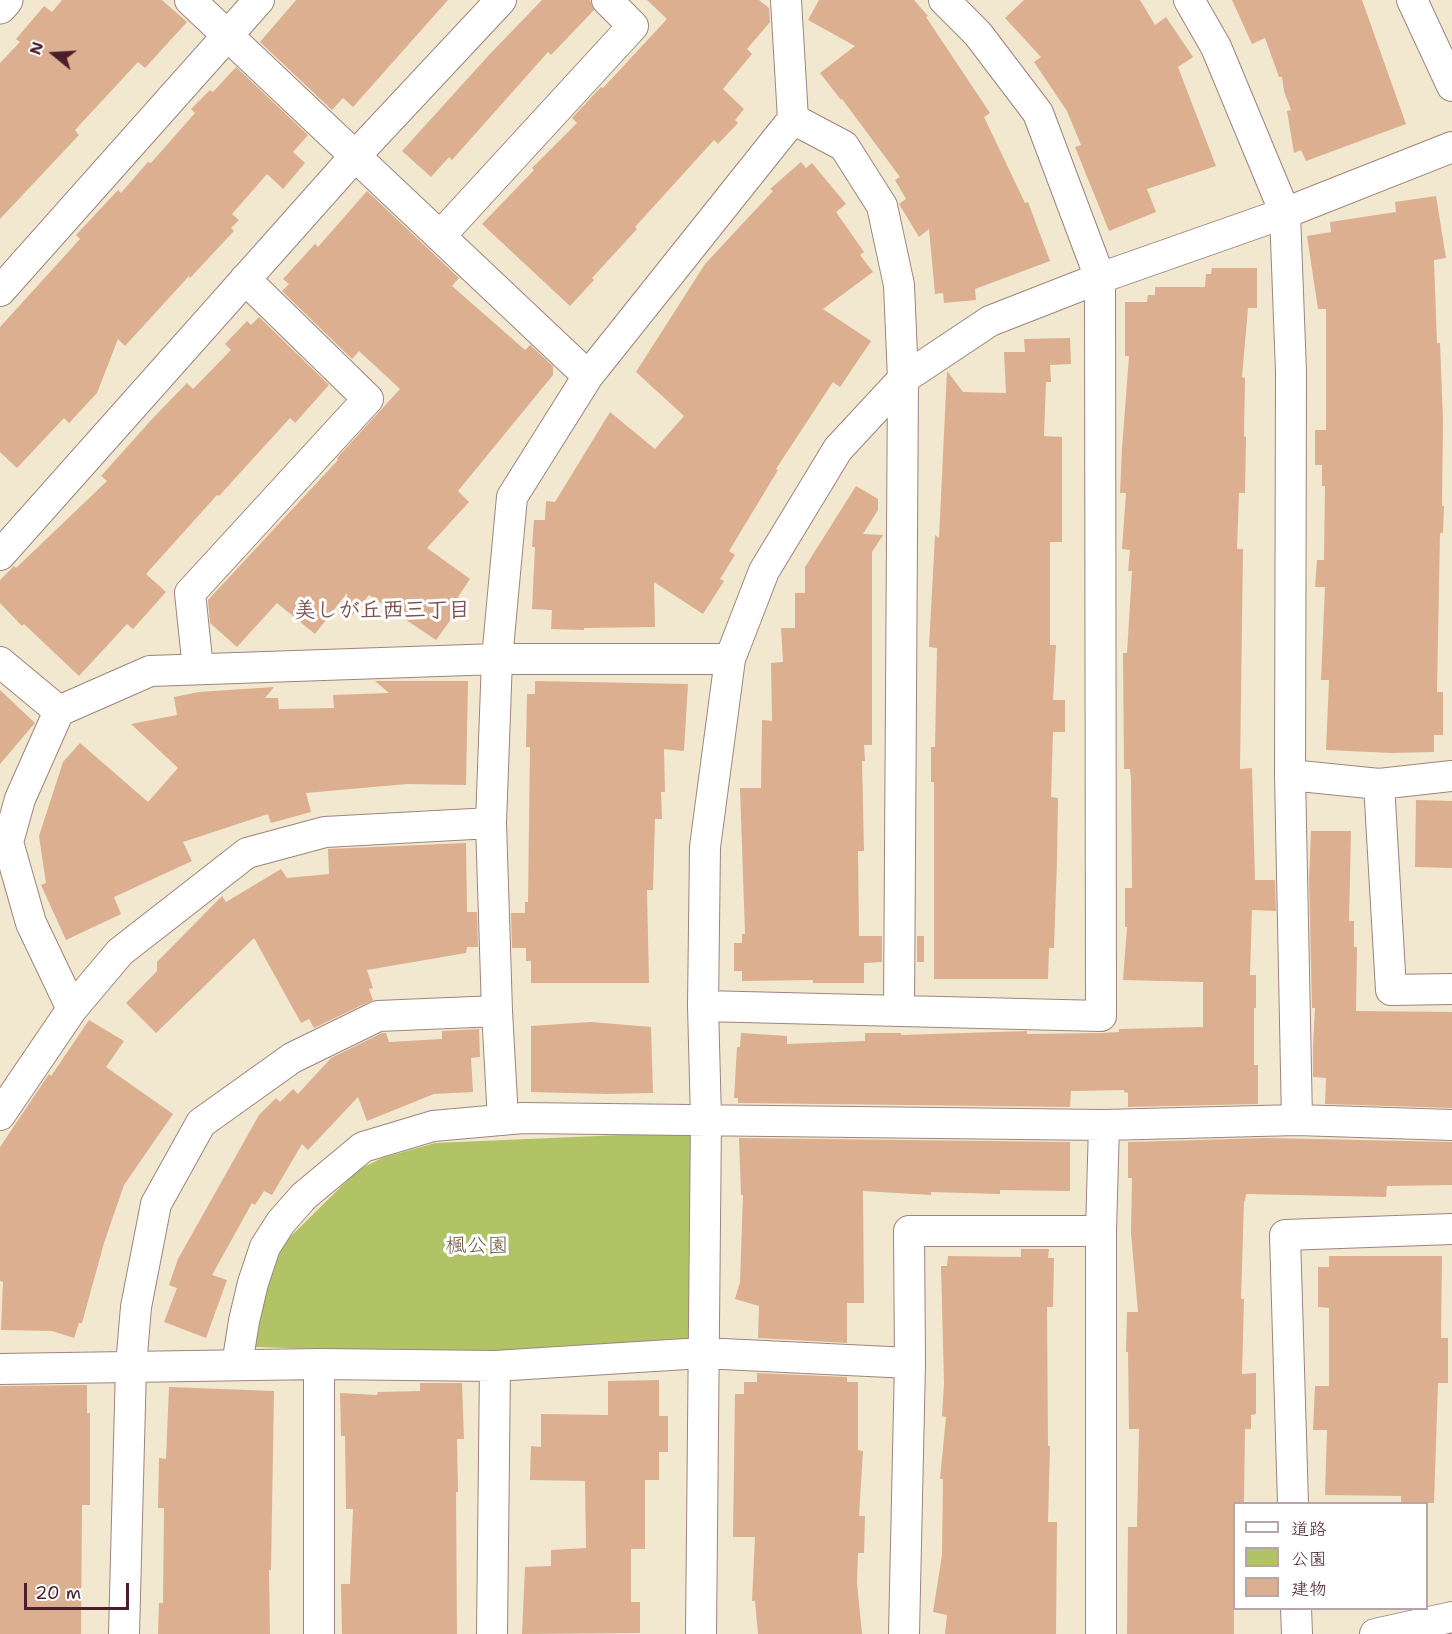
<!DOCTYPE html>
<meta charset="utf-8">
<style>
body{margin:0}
#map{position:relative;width:1452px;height:1634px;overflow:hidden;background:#f2e8d0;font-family:"Shantell Sans","Klee One",sans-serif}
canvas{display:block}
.legend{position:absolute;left:1233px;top:1502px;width:195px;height:108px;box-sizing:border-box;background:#fff;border:2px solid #b7a5aa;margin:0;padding:8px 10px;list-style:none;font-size:18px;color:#4a1f2b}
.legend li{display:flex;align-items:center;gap:12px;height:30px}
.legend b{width:30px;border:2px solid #b7a5aa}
.north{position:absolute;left:24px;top:24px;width:60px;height:60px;-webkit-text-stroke:4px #fff;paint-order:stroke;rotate:288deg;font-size:16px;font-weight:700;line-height:24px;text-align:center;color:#4a1f2b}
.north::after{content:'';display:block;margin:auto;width:21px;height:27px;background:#4a1f2b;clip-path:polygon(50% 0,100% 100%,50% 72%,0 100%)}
.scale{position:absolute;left:24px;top:1583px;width:105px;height:27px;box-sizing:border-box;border:3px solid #4a1f2b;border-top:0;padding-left:8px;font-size:18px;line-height:21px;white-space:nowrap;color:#4a1f2b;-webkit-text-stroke:4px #fff;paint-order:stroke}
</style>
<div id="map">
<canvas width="1452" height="1634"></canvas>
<ul class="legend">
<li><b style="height:8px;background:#fff"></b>道路</li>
<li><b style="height:16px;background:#b2c366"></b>公園</li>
<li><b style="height:16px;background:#dbaf90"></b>建物</li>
</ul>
<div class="north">N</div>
<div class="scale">20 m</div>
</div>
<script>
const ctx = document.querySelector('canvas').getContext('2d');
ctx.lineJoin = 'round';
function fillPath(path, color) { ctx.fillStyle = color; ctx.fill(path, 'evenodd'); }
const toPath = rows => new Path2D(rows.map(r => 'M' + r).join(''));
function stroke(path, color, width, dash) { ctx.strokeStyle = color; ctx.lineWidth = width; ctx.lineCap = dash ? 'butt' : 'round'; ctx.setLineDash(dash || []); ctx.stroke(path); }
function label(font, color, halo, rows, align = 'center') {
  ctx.font = font + ' "Shantell Sans","Klee One",sans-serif'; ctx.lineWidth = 6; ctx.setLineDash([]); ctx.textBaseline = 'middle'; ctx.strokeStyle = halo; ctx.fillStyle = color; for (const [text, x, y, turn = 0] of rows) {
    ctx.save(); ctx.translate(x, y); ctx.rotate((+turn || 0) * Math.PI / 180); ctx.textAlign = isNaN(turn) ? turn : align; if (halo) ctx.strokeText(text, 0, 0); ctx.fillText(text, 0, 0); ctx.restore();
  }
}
fillPath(toPath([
 [690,1132,691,1341,474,1354,255,1347,269,1276,285,1242,358,1170,382,1158,435,1143]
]), '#b2c366');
fillPath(toPath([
 [62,0,162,0,187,22,145,68,138,62,75,130,79,135,0,219,0,63,20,42,16,39,44,6,52,12],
 [296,0,448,0,353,107,343,98,332,110,260,42],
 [542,0,590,0,594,10,551,55,548,52,452,160,449,157,431,177,402,151,489,55],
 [647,0,759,0,769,8,770,22,747,49,752,54,723,89,744,109,735,120,738,123,718,144,714,140,635,227,637,229,592,278,594,280,570,306,482,224,534,170,532,168,577,123,572,118,601,87,603,88,667,19],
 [819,0,914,0,928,16,926,17,990,113,984,117,1025,203,1028,202,1050,261,975,289,976,300,944,303,943,293,935,294,929,229,919,237,899,204,906,199,895,180,900,177,842,99,841,100,820,73,855,46,808,20],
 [1024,0,1140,0,1155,25,1166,17,1193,57,1178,67,1216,166,1147,189,1156,212,1109,231,1075,147,1081,145,1067,111,1034,62,1041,57,1005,18],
 [1232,0,1362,0,1406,124,1306,161,1301,150,1294,153,1287,111,1291,110,1284,91,1282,77,1279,77,1265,38,1252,44],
 [236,67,308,135,293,152,305,163,283,189,267,174,232,214,239,220,231,228,234,231,190,278,189,276,125,346,118,339,97,393,69,423,64,418,17,468,0,452,0,327,80,239,76,235,118,190,121,193,148,162,151,163,195,113,191,109,210,90,213,92],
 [801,162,806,168,812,163,846,204,836,212,864,252,860,255,873,272,823,309,871,341,840,387,833,382,776,469,778,470,729,551,735,555,720,579,724,581,703,614,654,582,655,627,584,628,584,630,551,629,552,610,532,609,535,547,532,547,534,520,545,520,546,501,555,502,610,412,655,449,684,416,636,372,705,264,773,191,770,189],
 [367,191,459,278,452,286,525,350,530,345,553,366,553,375,458,491,469,502,427,548,470,579,458,597,464,601,436,640,369,595,348,621,347,593,315,634,277,603,237,647,210,623,208,600,338,460,337,458,400,389,359,351,352,359,282,291,289,284,283,279,315,244,318,247],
 [1436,196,1446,258,1434,260,1437,343,1440,343,1443,420,1442,506,1444,506,1443,533,1440,533,1437,692,1443,692,1443,735,1434,735,1434,752,1392,753,1326,750,1329,680,1321,680,1325,587,1315,587,1317,560,1324,560,1325,486,1322,486,1322,465,1315,465,1315,430,1326,430,1326,309,1318,309,1307,236,1331,232,1330,222,1396,212,1395,202],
 [1212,268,1257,268,1257,308,1248,308,1242,377,1245,378,1244,436,1246,437,1245,493,1239,493,1237,549,1243,549,1240,769,1252,768,1255,880,1275,880,1276,911,1252,910,1250,975,1256,975,1256,1008,1254,1008,1254,1065,1258,1065,1258,1104,1128,1107,1128,1093,1124,1092,1124,1090,1071,1091,1070,1107,738,1103,738,1098,734,1098,737,1047,740,1047,741,1033,787,1036,787,1044,865,1041,865,1033,901,1033,901,1035,1027,1031,1027,1034,1101,1033,1119,1032,1119,1029,1203,1027,1203,982,1123,980,1127,927,1125,927,1125,888,1132,888,1131,779,1130,769,1124,769,1123,653,1127,653,1132,571,1128,571,1130,550,1122,549,1126,493,1120,493,1122,448,1129,356,1125,356,1125,302,1147,302,1148,295,1155,295,1155,287,1205,287,1206,274,1211,274],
 [259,317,329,385,295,423,290,418,219,496,217,495,146,574,166,592,133,629,127,624,79,676,24,624,22,626,0,603,0,580,14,566,16,568,107,481,101,476,153,418,187,383,193,389,231,350,225,344,247,321,251,325],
 [1070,338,1071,364,1050,365,1051,382,1046,382,1044,436,1062,437,1062,542,1050,542,1050,645,1056,645,1053,700,1065,700,1065,732,1053,732,1051,797,1058,798,1057,860,1054,948,1049,948,1048,979,934,979,934,782,931,782,931,747,935,747,937,648,929,647,935,535,939,538,947,371,963,392,1006,393,1004,352,1025,352,1024,339],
 [856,486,878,499,878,510,863,534,883,535,872,552,872,745,864,745,865,761,862,761,864,851,858,851,859,936,882,936,882,962,864,963,864,983,813,983,813,980,742,981,742,971,734,971,734,943,742,943,742,934,745,934,740,788,761,788,762,720,772,721,771,663,783,662,781,628,795,628,795,593,805,593,805,567],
 [375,681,468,681,466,785,407,784,306,793,311,812,271,823,268,814,183,842,192,861,114,897,121,914,66,940,41,885,46,883,39,836,63,762,80,743,148,802,178,768,131,724,177,715,174,697,199,692,274,687,265,698,278,698,279,709,334,708,333,695,389,693],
 [535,681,688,684,684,751,664,749,665,792,661,792,662,819,655,819,653,890,647,890,649,983,531,983,531,961,526,961,526,948,512,948,511,913,525,913,525,902,528,902,530,747,526,747,527,694,535,694],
 [0,690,35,723,0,764],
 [1416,800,1452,801,1452,868,1415,867],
 [1311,831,1351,831,1349,921,1354,921,1354,947,1357,947,1356,1011,1452,1012,1452,1108,1325,1104,1326,1078,1313,1077,1313,1044,1315,1008,1312,1008,1309,879],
 [466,843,467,912,477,912,478,947,467,947,466,953,367,970,373,988,369,989,373,1000,314,1028,309,1019,301,1023,254,938,156,1033,126,1003,157,971,157,962,222,896,226,902,281,869,287,878,329,874,328,849],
 [917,936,924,936,924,962,917,962],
 [89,1020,124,1041,106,1067,173,1114,124,1185,104,1243,82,1323,79,1323,74,1338,52,1331,1,1330,3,1282,0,1281,0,1147,49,1074,51,1076],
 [591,1022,651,1027,653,1093,607,1094,531,1092,531,1026],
 [479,1029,480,1057,471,1058,473,1092,434,1094,367,1121,358,1097,308,1150,302,1144,272,1195,264,1191,255,1205,252,1203,212,1275,227,1280,206,1338,164,1322,177,1288,169,1285,178,1259,259,1115,276,1098,280,1102,293,1089,298,1094,331,1058,382,1033,386,1033,389,1042,442,1039,442,1031],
 [739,1138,1070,1142,1070,1191,1000,1190,1000,1194,931,1192,931,1195,863,1191,864,1303,847,1303,847,1343,758,1338,759,1306,735,1299,740,1282,743,1195,741,1195],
 [1268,1138,1452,1142,1452,1185,1387,1186,1386,1197,1246,1194,1245,1201,1244,1201,1241,1299,1244,1299,1242,1374,1256,1373,1256,1414,1251,1415,1251,1429,1245,1429,1244,1503,1234,1503,1234,1634,1127,1634,1128,1527,1137,1527,1139,1429,1129,1429,1128,1352,1126,1352,1127,1312,1138,1312,1131,1233,1132,1178,1128,1178,1128,1142],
 [1021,1249,1049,1249,1048,1258,1054,1258,1053,1307,1047,1307,1048,1446,1050,1446,1048,1522,1057,1522,1056,1634,945,1634,947,1615,933,1612,942,1555,943,1479,940,1479,946,1417,942,1416,944,1383,941,1266,947,1266,948,1256,1021,1257],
 [1329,1256,1442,1256,1441,1338,1448,1338,1448,1383,1438,1383,1434,1503,1401,1503,1401,1496,1325,1495,1327,1430,1313,1430,1315,1386,1329,1386,1329,1308,1318,1307,1318,1267,1329,1267],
 [757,1373,847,1377,847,1382,858,1382,858,1450,863,1451,859,1516,865,1516,864,1553,858,1553,857,1583,862,1634,758,1634,755,1601,752,1601,755,1537,733,1537,735,1394,744,1394,744,1382,757,1382],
 [659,1380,659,1416,668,1416,668,1452,659,1452,659,1480,645,1480,645,1549,631,1549,631,1602,640,1602,640,1633,522,1634,525,1567,551,1566,551,1550,586,1548,585,1481,530,1480,531,1446,541,1447,541,1414,608,1415,608,1381],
 [420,1383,462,1383,464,1439,457,1439,458,1492,456,1492,457,1634,342,1634,341,1584,350,1584,353,1509,346,1509,345,1436,341,1436,340,1393,377,1395,378,1392,420,1391],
 [87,1385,87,1413,90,1413,90,1505,82,1505,81,1634,0,1634,0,1386],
 [169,1387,274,1391,271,1570,269,1570,270,1634,158,1634,159,1603,163,1603,164,1508,158,1508,159,1458,166,1459]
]), '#dbaf90');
const street = toPath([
 [190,0,588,376],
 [1189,0,1216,47,1285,213,1291,372,1290,775,1297,1120],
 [1412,0,1452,86],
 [793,119,844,146,882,206,899,285,903,379,899,1010],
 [441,235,633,26,607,0],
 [0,291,259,0],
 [0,555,356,155,501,0],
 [0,662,59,711],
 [198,669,190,593,368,399,245,279],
 [1290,775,1379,784,1452,776],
 [1379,784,1391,990,1452,989],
 [703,1006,1101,1016,1100,278,1038,113,978,34,944,0],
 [72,1009,31,923,8,842,20,799,59,711,150,671,497,659,730,659],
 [497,1011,503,1120],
 [0,1115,72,1009,120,952,247,853,325,832,491,823],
 [319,1364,319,1634],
 [237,1365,244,1321,253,1283,265,1247,281,1222,304,1196,363,1147,433,1126,523,1118,1104,1125,1297,1120,1452,1125],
 [0,1369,319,1364,495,1366,702,1353,910,1363],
 [1293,1504,1285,1235,1452,1229],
 [1296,1608,1297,1634],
 [124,1634,131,1366,136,1307,156,1204,201,1123,292,1058,378,1016,497,1011,491,823,497,659,512,497,588,376,793,119,786,0],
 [492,1634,495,1366],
 [701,1634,706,1119,703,1006,705,847,730,659,764,571,838,449,903,379,990,321,1100,278,1285,213,1452,147],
 [904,1634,910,1363,909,1231,1101,1231],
 [1101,1634,1101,1231,1104,1125],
 [1375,1634,1452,1617]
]);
const secondary = toPath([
 [0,7,6,0]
]);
stroke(street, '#9e847e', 32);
stroke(secondary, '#9e847e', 35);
stroke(street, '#fff', 30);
stroke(secondary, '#fff', 33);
label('21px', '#6e5840', '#fff', [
 ["楓公園",477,1247]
]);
label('bold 22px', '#7d514e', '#fff', [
 ["美しが丘西三丁目",382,611]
]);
</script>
